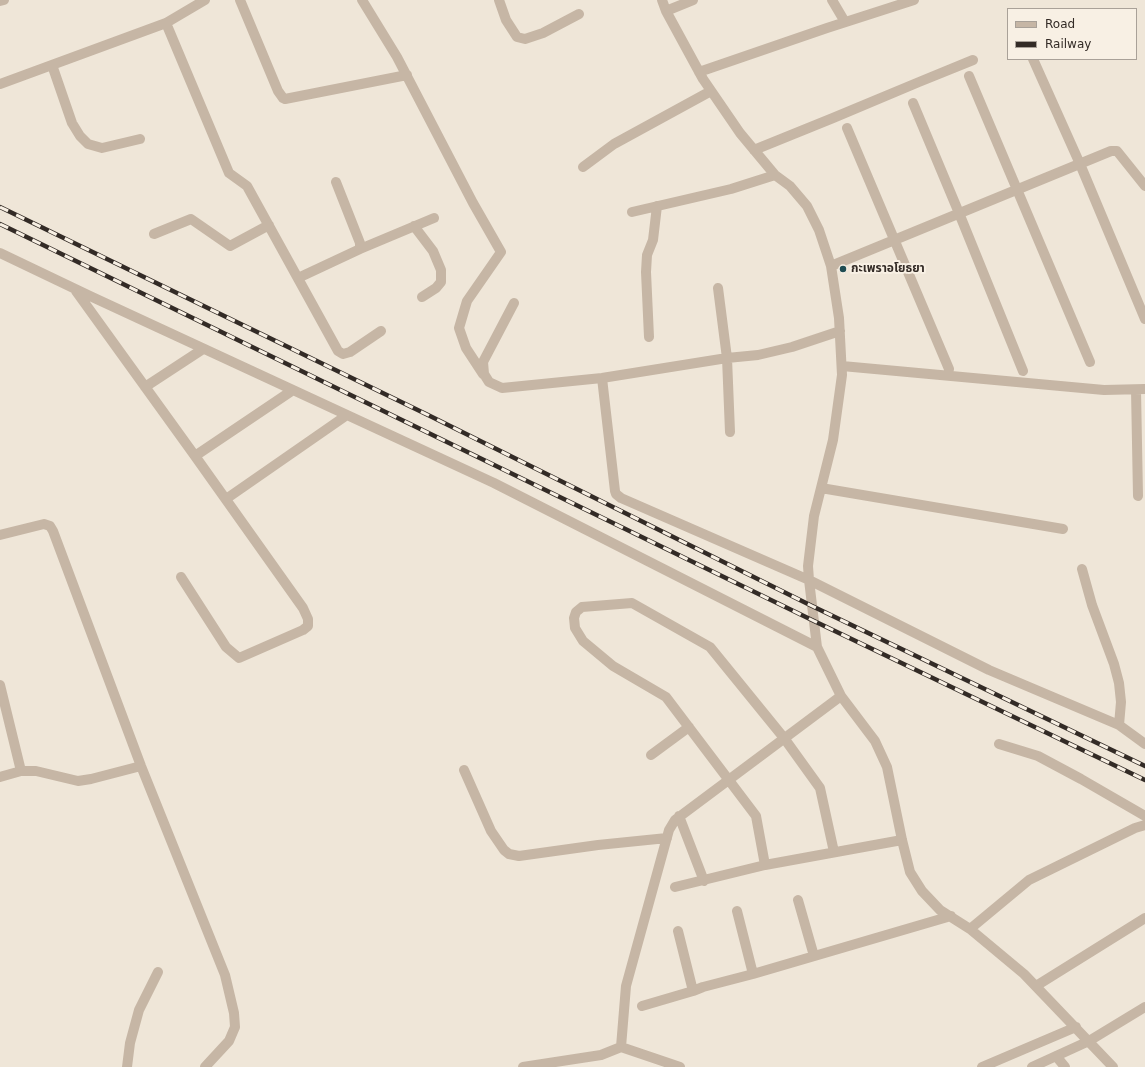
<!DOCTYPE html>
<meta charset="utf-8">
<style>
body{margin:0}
#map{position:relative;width:1145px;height:1067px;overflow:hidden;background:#efe6d8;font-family:"DejaVu Sans",sans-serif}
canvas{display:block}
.legend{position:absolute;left:1007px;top:8px;width:130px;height:52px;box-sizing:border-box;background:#f8f0e4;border:1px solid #a9a198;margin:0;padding:5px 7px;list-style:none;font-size:12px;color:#332b26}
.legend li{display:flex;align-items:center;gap:8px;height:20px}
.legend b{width:20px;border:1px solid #a9a198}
</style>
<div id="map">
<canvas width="1145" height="1067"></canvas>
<ul class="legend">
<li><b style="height:5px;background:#c6b6a5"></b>Road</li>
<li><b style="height:5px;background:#332b26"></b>Railway</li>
</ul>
</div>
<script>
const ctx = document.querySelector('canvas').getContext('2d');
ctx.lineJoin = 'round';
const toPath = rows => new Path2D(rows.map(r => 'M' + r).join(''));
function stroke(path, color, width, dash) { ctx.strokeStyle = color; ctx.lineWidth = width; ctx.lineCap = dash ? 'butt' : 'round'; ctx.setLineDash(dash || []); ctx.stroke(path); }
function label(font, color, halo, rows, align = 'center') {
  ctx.font = font + ' "DejaVu Sans","Noto Sans Thai",sans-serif'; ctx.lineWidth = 4; ctx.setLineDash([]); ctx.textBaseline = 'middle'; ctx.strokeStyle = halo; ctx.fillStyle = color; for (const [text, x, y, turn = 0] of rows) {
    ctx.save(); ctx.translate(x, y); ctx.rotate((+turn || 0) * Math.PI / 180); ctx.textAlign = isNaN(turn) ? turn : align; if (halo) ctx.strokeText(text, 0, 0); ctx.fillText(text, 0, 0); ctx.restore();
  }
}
stroke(toPath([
 [240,0,278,91,283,98,285,99,407,75],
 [362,0,397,57,473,203,501,252,467,301,459,328,466,348,483,374],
 [499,0,506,20,517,37,525,39,543,33,579,14],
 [662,0,666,11,703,79,740,133,775,175,790,186,807,206,819,230,831,266,839,318,842,375,833,440,814,516,808,566,809,580,817,647,841,696,875,741,887,767,902,840,910,872,922,891,940,910,970,929,1024,974,1113,1067],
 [832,0,845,22],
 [0,1,4,0],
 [666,11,693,0],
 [166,23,229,173,247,186,338,351,343,354,350,352,381,331],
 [1033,59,1080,164,1145,319],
 [52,65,72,123,80,136,88,144,102,148,140,139],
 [699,72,827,28,914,0],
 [969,76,1090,362],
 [0,84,166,23,205,0],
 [913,103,959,213,1023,371],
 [847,128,949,369],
 [754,150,833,118,919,82,973,60],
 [583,167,614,144,711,91],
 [632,212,731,189,775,175],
 [414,226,433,251,441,270,441,282,436,288,422,297],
 [154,234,191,219,230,246,269,225],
 [360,249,434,218],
 [0,253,90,296,494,483,817,647],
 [831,266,1111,151,1117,151,1145,186],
 [298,278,360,249,360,243,336,182],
 [718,288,727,358,730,432],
 [76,291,195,456,293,390],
 [514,303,483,362,484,374,489,382,502,388,602,378,727,358,758,355,792,347,840,331],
 [649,337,646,272,647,255,653,240,657,206],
 [842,366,1104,390,1145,389],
 [602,378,615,491,616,494,621,498,809,580,989,670,1119,725,1145,744],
 [145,387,203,349],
 [1136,390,1138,496],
 [821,488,1063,529],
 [226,499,347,415],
 [0,535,44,524,50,526,53,531,141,766,225,975,234,1013,235,1027,229,1041,205,1067],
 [1082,569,1092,605,1114,664,1119,683,1121,702,1119,725],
 [181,577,226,647,239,658,303,630,308,626,308,619,303,608,195,456],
 [0,685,21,771],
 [999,744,1038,756,1081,779,1145,816],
 [651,755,689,727],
 [464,770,491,831,504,850,509,854,519,856,598,845,667,838],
 [0,777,21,771,36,771,78,781,91,779,141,766],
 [679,816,704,881],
 [765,865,756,816,666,697,613,666,583,641,575,628,574,618,576,612,582,607,632,603,710,647,784,738,820,788,834,852],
 [675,887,765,865,902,840],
 [798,900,814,956],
 [737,911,753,974],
 [970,929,1029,880,1135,828,1145,825],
 [678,931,693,991],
 [1036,986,1145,918],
 [642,1006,693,991,703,987,753,974,951,916],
 [621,1047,626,986,669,830,675,820,841,696],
 [1056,1056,1065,1067],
 [127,1067,130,1043,139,1010,158,972],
 [523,1067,601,1055,621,1047,680,1067],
 [982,1067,1076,1027],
 [1032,1067,1089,1041,1145,1007]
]), '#c6b6a5', 10);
const rail = toPath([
 [0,207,428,415,812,606,1145,766],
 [0,224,814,621,1145,780]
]);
stroke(rail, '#332b26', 4.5);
stroke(rail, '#f8f0e4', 3, [9]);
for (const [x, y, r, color] of [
 [843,269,4,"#1e4c52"]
]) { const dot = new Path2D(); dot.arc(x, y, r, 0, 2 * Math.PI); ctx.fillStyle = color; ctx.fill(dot); stroke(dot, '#f8f0e4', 1.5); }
label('bold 12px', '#332b26', '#f8f0e4', [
 ["กะเพราอโยธยา",851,269]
], 'left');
</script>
